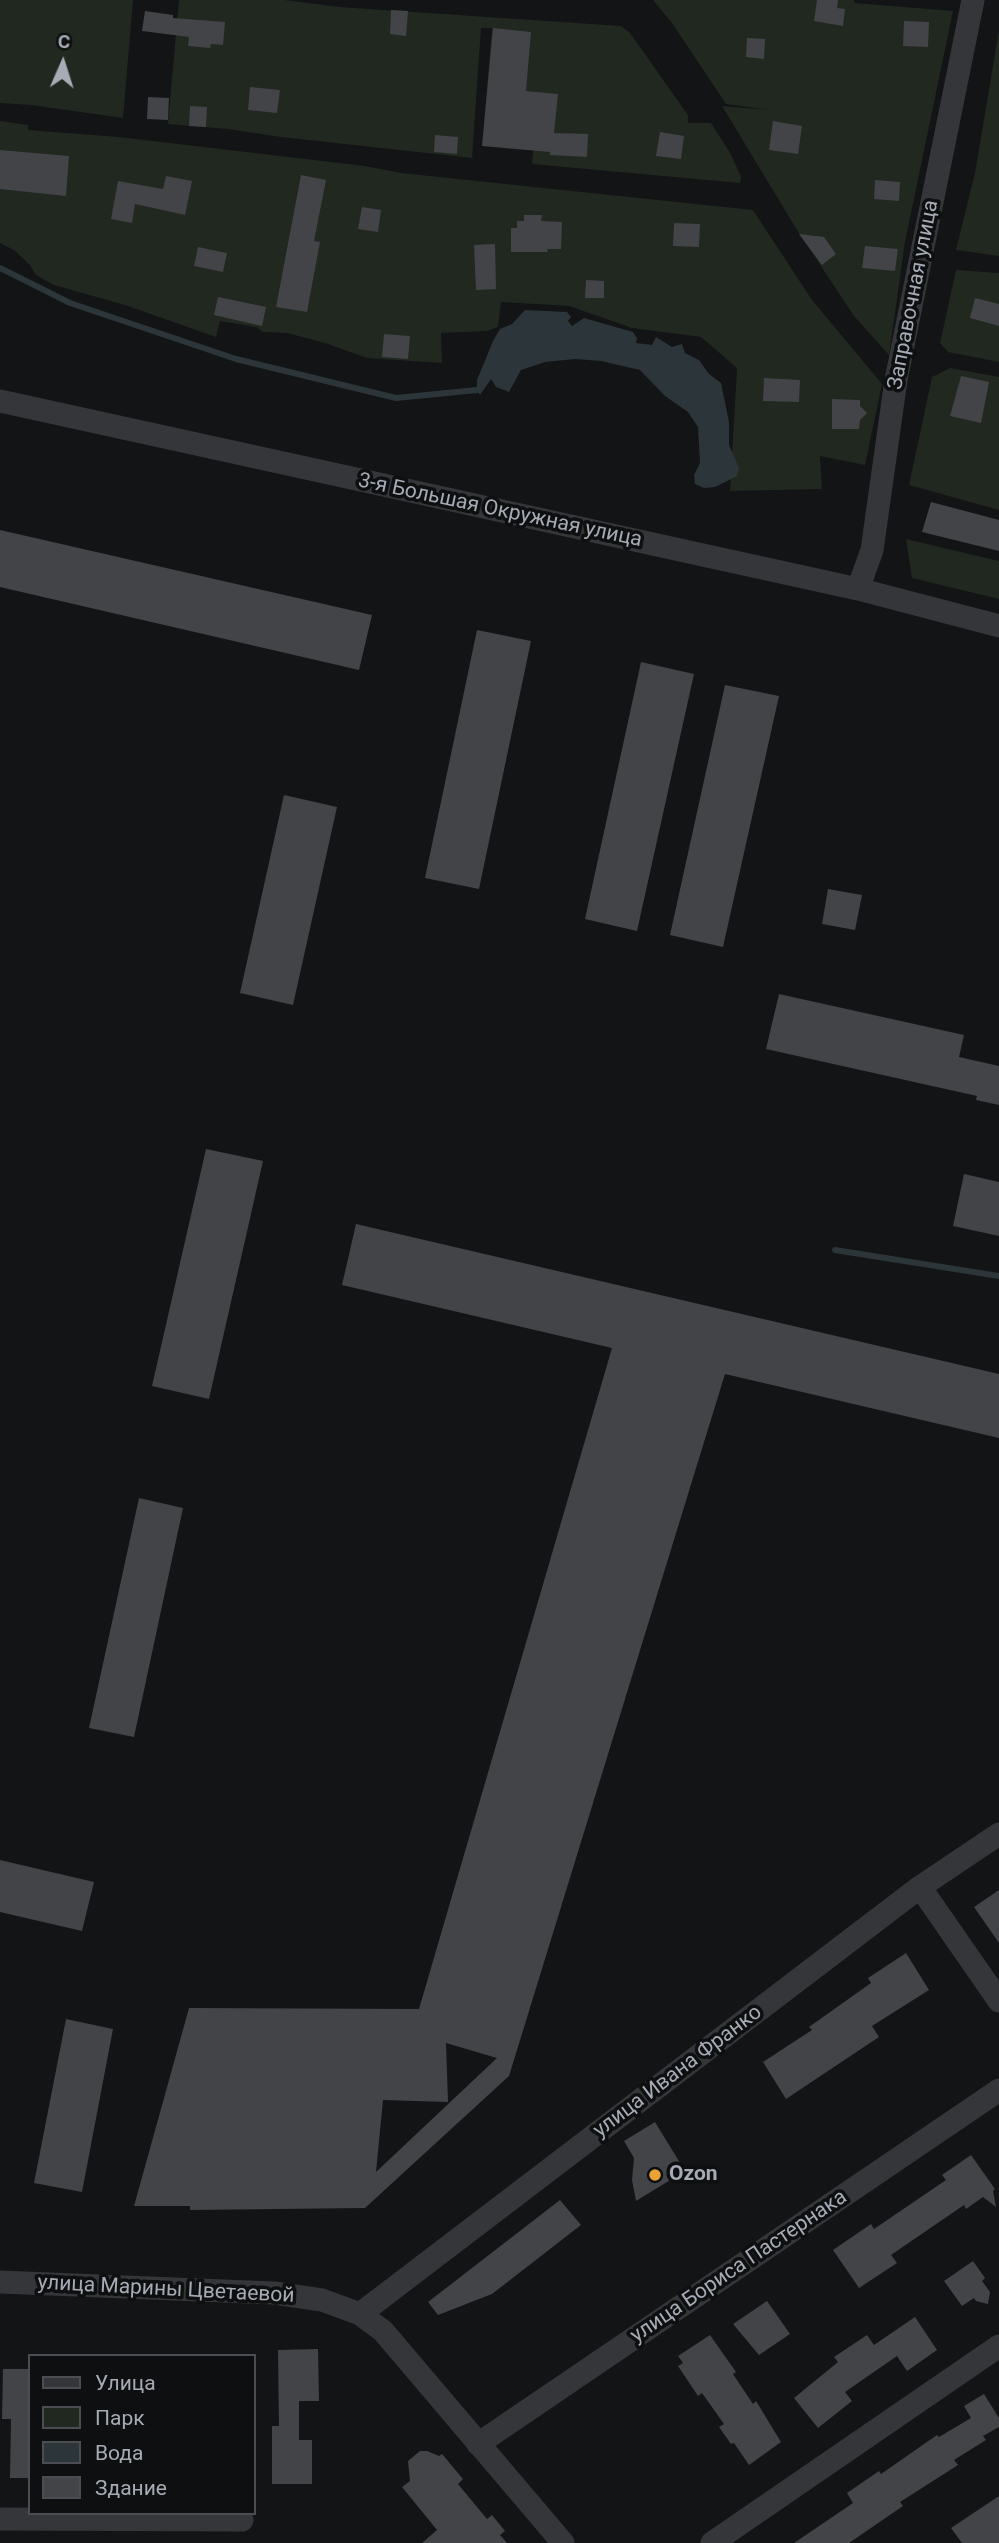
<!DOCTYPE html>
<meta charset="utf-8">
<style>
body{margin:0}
#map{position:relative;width:999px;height:2543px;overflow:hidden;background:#131415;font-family:Roboto,sans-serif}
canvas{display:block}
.legend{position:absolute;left:28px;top:2354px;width:228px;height:161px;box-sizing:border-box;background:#0e0f10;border:2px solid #4b4d52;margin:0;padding:9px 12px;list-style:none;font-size:21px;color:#a6abb5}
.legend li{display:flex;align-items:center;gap:14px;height:35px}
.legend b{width:35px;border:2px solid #4b4d52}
.north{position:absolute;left:28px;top:28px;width:70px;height:70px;-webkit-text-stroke:5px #0e0f10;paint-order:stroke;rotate:3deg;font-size:19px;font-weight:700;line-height:28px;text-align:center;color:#a6abb5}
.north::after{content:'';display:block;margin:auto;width:24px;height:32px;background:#a6abb5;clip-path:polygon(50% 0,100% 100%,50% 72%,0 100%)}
</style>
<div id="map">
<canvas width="999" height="2543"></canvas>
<ul class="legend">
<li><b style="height:9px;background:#35363a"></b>Улица</li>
<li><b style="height:19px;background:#202820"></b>Парк</li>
<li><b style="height:19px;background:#2c353a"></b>Вода</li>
<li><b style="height:19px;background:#424448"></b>Здание</li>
</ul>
<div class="north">С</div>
</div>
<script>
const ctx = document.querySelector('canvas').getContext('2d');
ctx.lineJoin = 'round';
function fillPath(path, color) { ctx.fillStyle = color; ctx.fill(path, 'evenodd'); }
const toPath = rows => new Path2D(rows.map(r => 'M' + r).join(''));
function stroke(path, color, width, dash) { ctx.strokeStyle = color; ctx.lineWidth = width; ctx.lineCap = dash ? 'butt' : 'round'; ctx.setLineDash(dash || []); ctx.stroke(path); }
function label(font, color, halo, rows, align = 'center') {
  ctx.font = font + ' Roboto,sans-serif'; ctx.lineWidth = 7; ctx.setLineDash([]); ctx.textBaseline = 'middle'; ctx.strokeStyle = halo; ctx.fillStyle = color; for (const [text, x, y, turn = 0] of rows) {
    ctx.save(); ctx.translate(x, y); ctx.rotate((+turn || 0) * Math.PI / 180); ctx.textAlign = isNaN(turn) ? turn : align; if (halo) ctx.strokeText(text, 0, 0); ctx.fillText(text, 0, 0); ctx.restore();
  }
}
fillPath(toPath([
 [0,0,133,0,123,118,31,105,0,103],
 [179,0,284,0,339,7,621,26,630,33,688,115,688,123,711,123,729,151,741,176,740,183,532,164,535,130,484,125,492,28,481,28,472,158,281,137,228,129,168,124],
 [653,0,854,0,854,3,953,11,905,242,889,355,854,316,797,230,722,106,769,110,726,104,672,23],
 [999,30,999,256,956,250,975,173],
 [0,121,28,125,28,130,119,137,365,166,401,173,753,210,812,300,882,384,865,465,820,456,822,489,730,491,737,368,701,337,632,328,569,306,501,302,498,327,487,331,441,333,442,363,367,358,325,343,287,333,263,332,256,327,220,321,216,337,125,305,54,285,36,275,30,265,14,250,0,243],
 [956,270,999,273,999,362,948,352,940,343],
 [950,368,999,377,999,510,909,485,932,377],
 [906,539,999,561,999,599,912,578]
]), '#202820');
fillPath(toPath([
 [525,310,567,312,571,317,568,321,572,326,584,318,633,332,637,338,636,343,652,345,656,337,672,347,682,344,685,353,699,360,709,374,721,383,729,422,729,445,739,468,737,476,715,487,704,488,695,484,694,475,700,463,698,427,688,412,665,396,640,370,601,361,575,359,545,362,521,370,509,392,496,387,491,379,480,395,477,390,477,380,493,341,500,329,512,324]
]), '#2c353a');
stroke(toPath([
 [0,268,70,303,236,359,396,398,477,390],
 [835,1250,999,1276]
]), '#2c353a', 6);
fillPath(toPath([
 [817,0,838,0,837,8,845,9,843,26,814,21],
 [391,10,408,11,406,36,390,34],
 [145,11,173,15,173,18,225,22,223,45,211,44,210,48,188,46,189,37,142,31],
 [904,21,929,22,928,47,903,46],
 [493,28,531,32,526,91,558,94,554,133,588,134,587,157,550,155,550,152,482,146],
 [747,38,765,39,764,59,746,57],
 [250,87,280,90,277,113,248,110],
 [148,97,169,98,168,120,147,119],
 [190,106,207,107,206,127,189,126],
 [773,121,802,126,798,154,769,150],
 [660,132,684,136,681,159,656,156],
 [435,135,458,137,457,154,434,152],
 [0,150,69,156,66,196,0,189],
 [301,175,326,180,314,241,320,242,307,312,276,307],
 [166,176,192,181,185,215,135,204,132,223,111,219,118,181,163,189],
 [875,180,900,182,899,201,874,199],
 [362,207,381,210,378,232,358,229],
 [524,215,542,215,541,221,562,222,561,249,547,249,548,252,511,252,511,228,517,228,517,221,524,221],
 [674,223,700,224,699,247,673,246],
 [799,234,824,237,836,254,822,265],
 [495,244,496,289,476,290,474,245],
 [865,246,898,249,895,271,862,268],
 [198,247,227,253,223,272,194,266],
 [586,280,604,281,604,298,585,298],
 [218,297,266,307,262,326,214,315],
 [975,298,999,304,999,326,970,318],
 [384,334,410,336,408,359,382,357],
 [961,376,989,382,981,423,950,416],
 [764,378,800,380,799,402,763,401],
 [832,399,860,400,860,406,867,413,860,420,859,429,832,429],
 [931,502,999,520,999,551,922,532],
 [0,530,372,615,359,670,0,587],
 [477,630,531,641,479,889,425,878],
 [641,662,694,674,637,931,585,919],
 [725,685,779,696,723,947,670,935],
 [284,795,337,807,293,1005,240,993],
 [828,889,862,895,855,930,822,924],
 [779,994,964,1035,959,1057,999,1066,999,1105,976,1100,977,1096,766,1049],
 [206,1149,263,1161,209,1399,152,1386],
 [964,1174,999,1182,999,1236,953,1226],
 [356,1224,999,1374,999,1438,725,1374,509,2076,365,2208,190,2210,190,2206,134,2206,189,2008,419,2009,612,1348,342,1285],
 [446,2043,497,2058,376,2172,383,2100,448,2102],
 [139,1498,183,1508,134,1737,89,1728],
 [0,1860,94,1882,82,1931,0,1912],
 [999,1890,999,1943,974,1907],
 [906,1953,929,1990,872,2026,879,2037,786,2099,763,2062,812,2030,809,2027,871,1983,868,1978],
 [66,2019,113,2029,82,2192,34,2183],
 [655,2122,685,2171,636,2201,632,2180,634,2158,624,2141],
 [971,2155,995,2189,993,2191,996,2207,983,2197,966,2209,964,2205,891,2255,897,2263,859,2288,833,2250,871,2224,874,2229,946,2180,942,2175],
 [560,2200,581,2225,492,2294,438,2315,428,2302],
 [973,2261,985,2278,982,2281,990,2292,988,2304,976,2301,974,2298,962,2306,944,2281],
 [767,2301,790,2334,759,2355,733,2324],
 [915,2317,937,2350,907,2371,897,2356,845,2392,852,2401,818,2428,794,2398,838,2362,834,2357,867,2335,874,2345],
 [710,2335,736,2372,733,2374,753,2404,756,2401,781,2442,749,2465,734,2443,731,2444,719,2427,724,2424,702,2393,698,2396,678,2366,683,2363,678,2356],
 [318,2349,319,2401,299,2401,299,2440,312,2440,312,2484,272,2484,272,2426,279,2426,278,2350],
 [3,2369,30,2369,30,2478,10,2478,11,2419,2,2419],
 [984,2394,999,2418,999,2427,983,2436,986,2440,954,2460,958,2465,900,2502,903,2506,849,2543,794,2543,853,2503,847,2493,879,2471,881,2474,937,2435,939,2437,971,2418,964,2406],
 [420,2451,427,2451,439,2456,442,2454,463,2479,458,2484,487,2519,492,2515,505,2531,500,2535,507,2543,422,2543,437,2530,402,2487,410,2481,408,2461],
 [999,2496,999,2543,962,2543,951,2528]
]), '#424448');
stroke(toPath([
 [0,401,858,589,999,626],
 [858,589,872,550,896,380,973,0],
 [920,1887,999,2001],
 [0,2282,274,2293,322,2300,360,2314,383,2331,563,2543],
 [360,2314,920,1887,999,1834],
 [478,2444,999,2090],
 [0,2519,242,2520],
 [712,2543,999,2346]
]), '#35363a', 23);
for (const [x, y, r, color] of [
 [655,2175,7,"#eaa237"]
]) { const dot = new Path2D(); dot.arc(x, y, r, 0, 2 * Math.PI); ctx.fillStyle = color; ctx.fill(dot); stroke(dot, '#0e0f10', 2.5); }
label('21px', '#a6abb5', '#0e0f10', [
 ["Заправочная улица",914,295,-79],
 ["3-я Большая Окружная улица",500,511,12],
 ["улица Ивана Франко",678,2072,-37],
 ["улица Бориса Пастернака",739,2267,-34],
 ["улица Марины Цветаевой",166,2290,3]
]);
label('bold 21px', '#a6abb5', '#0e0f10', [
 ["Ozon",669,2175]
], 'left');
</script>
